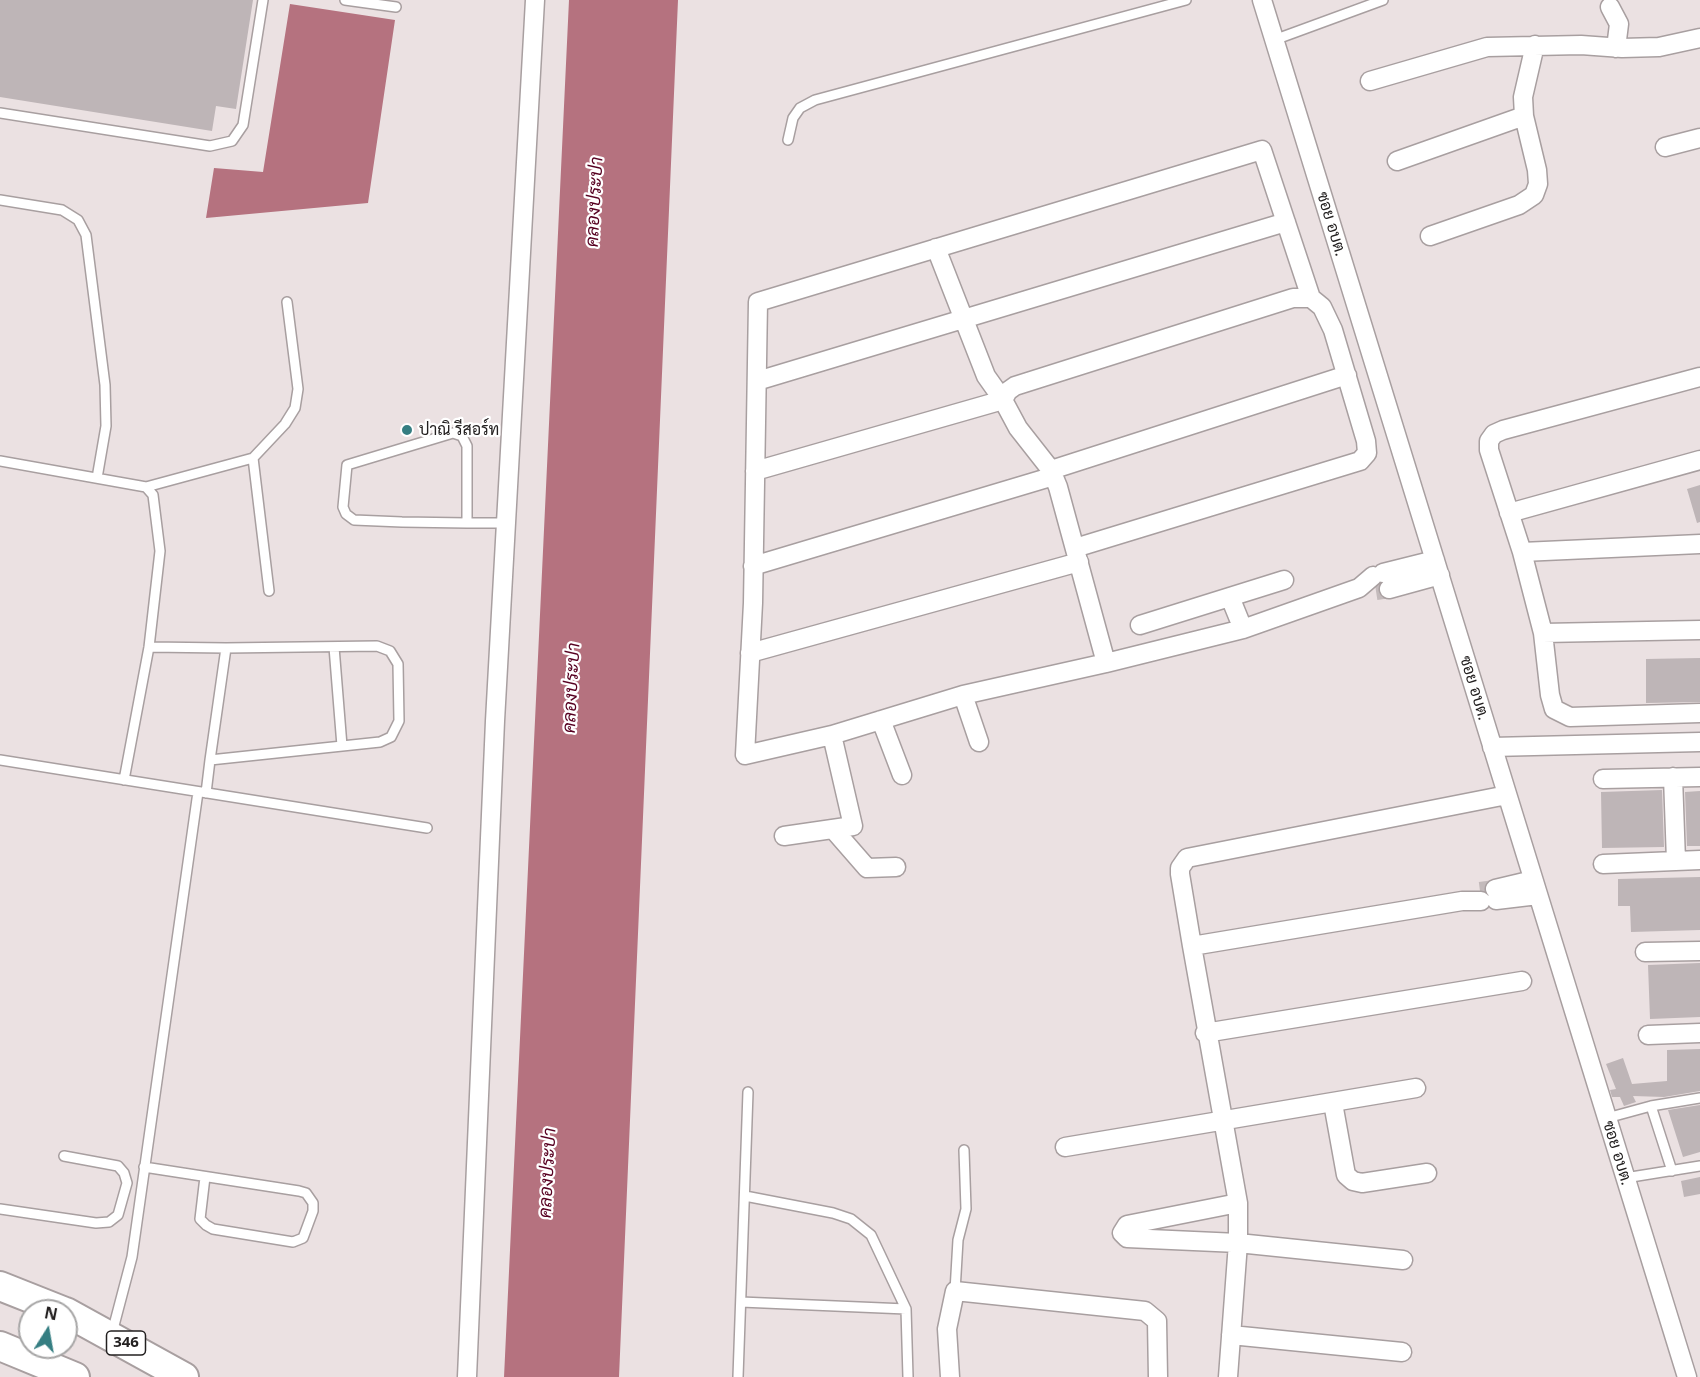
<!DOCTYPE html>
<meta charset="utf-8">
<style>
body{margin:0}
#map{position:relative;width:1700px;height:1377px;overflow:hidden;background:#ebe1e2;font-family:"Noto Sans",sans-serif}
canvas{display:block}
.north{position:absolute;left:18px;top:1299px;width:60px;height:60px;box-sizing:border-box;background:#fff;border:2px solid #a7a6a6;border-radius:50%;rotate:11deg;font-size:16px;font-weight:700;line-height:24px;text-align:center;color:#232020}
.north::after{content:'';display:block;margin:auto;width:21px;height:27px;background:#357e82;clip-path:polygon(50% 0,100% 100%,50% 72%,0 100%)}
</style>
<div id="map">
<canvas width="1700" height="1377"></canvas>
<div class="north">N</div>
</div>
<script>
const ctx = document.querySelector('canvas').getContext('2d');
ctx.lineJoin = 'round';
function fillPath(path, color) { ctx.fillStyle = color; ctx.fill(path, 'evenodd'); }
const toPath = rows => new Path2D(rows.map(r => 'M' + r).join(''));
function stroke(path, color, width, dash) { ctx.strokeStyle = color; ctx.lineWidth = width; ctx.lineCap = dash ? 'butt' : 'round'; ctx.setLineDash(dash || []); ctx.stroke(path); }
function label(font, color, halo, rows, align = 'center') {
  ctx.font = font + ' "Noto Sans",Sarabun,sans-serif'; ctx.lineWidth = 4.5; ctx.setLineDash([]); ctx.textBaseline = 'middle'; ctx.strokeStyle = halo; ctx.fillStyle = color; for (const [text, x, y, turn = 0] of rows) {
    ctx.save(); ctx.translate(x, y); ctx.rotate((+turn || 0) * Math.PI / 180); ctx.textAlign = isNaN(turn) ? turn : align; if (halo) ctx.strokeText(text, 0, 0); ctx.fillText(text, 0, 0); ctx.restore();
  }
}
fillPath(toPath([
 [569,0,678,0,619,1377,504,1377],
 [290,4,395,20,368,203,206,218,214,168,263,172]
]), '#b5727f');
fillPath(toPath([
 [0,0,253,0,236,109,216,106,212,131,0,97],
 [1700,485,1700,522,1697,523,1687,489],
 [1700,658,1700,702,1646,703,1646,659],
 [1662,790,1664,847,1602,848,1601,792],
 [1700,791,1700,846,1687,846,1685,792],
 [1700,877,1700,930,1631,932,1630,906,1618,906,1618,879],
 [1700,963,1700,1017,1650,1019,1648,965],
 [1700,1049,1700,1091,1664,1097,1633,1096,1636,1102,1624,1106,1620,1097,1612,1097,1610,1090,1616,1089,1606,1064,1623,1058,1632,1084,1667,1081,1667,1050],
 [1700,1105,1700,1152,1683,1157,1668,1110],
 [1700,1177,1700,1194,1684,1197,1681,1181]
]), '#beb5b7');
stroke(toPath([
 [1376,591,1389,589],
 [1480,891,1495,889]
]), '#c3babb', 18, [18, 9]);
const lane = toPath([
 [345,0,396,7],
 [1274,40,1383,0],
 [0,113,210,146,232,141,243,125,263,0],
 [788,140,793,118,800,108,815,100,1186,0],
 [0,200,62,210,78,220,86,235,105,385,106,426,97,478],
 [253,458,269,591],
 [0,461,146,487,153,495,160,551,149,647,124,780],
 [146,487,253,458,285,424,295,408,298,389,287,302],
 [467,523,467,446,462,436,453,433,347,465,343,507,346,514,354,520,402,522,467,523,508,523],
 [149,647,226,648],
 [334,647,342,746],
 [0,760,427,828],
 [206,793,210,760,226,648,377,646,390,651,398,664,399,721,391,737,380,742,210,760],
 [1651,1106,1672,1171],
 [1607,1118,1651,1106,1700,1098],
 [144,1167,299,1191,306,1193,313,1203,313,1211,303,1238,293,1242,213,1229,206,1225,200,1219,205,1177],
 [1625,1178,1700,1166],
 [745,1196,833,1213,851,1219,871,1235,906,1309,908,1377],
 [0,1209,96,1223,109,1222,118,1215,127,1183,124,1173,118,1166,64,1156],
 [955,1291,958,1240,966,1209,964,1150],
 [741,1302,906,1309],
 [112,1333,132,1257,198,792],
 [738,1377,748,1092]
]);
const street = toPath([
 [1262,0,1687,1377],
 [1610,7,1619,24,1616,48],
 [1370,81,1487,47,1581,45,1622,48,1659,47,1700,38],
 [1665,147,1700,138],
 [1397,161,1524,116],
 [1430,236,1519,205,1534,195,1538,184,1537,170,1524,116,1523,97,1535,45],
 [1311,298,1293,298,1015,386,1008,391,1003,400,1018,428,1051,470,1058,487,1106,663,1243,629,1359,588,1373,576],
 [1700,377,1503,430,1494,434,1489,441,1489,450,1522,552,1543,633,1550,695,1554,709,1570,717,1700,713],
 [757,381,1286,222],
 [1051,470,1347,375],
 [755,471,1003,400,986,376,936,248],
 [1509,513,1700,460],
 [1522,552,1700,544],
 [753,566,1054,476],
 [1383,573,1435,560],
 [1389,589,1440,575],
 [1230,597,1243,629],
 [1140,625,1284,580],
 [1543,633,1700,630],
 [750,653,1079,562],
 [963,695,979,742],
 [881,720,902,775],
 [832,735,745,755,753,603,758,302,1262,150,1311,298,1322,307,1333,330,1366,441,1367,453,1360,461,1075,548],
 [1492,747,1700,742],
 [1673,777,1676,861],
 [1603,779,1700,777],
 [833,829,867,868,896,867],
 [784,836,853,826,832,735,963,695,1106,663],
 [1603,864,1700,860],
 [1495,889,1533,880],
 [1496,900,1538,895],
 [1192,946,1180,874,1180,868,1187,858,1507,795],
 [1645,952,1700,951],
 [1205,1033,1522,981],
 [1648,1035,1700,1033],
 [1333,1103,1346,1175,1353,1181,1362,1183,1427,1173],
 [1065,1147,1416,1088],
 [1238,1203,1127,1225,1122,1233,1127,1238,1238,1243,1403,1260],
 [1231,1335,1402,1352],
 [467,1377,495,721,535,0],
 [950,1377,947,1329,955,1291,1145,1311,1157,1321,1158,1377],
 [1228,1377,1238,1243,1238,1203,1192,946,1462,901,1481,901]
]);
const primary = toPath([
 [0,1286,63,1311],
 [66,1312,184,1377],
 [0,1346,75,1377]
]);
stroke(lane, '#a89fa0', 12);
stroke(street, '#a89fa0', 21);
stroke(primary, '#a89fa0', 32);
stroke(lane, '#fff', 9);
stroke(street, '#fff', 18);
stroke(primary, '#fff', 28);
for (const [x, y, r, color] of [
 [407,430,6,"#357e82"]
]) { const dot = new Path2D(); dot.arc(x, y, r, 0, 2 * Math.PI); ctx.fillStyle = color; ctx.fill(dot); stroke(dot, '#fff', 2); }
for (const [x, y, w] of [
 [126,1343,39]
]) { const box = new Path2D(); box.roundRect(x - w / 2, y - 12, w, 24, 4.5); ctx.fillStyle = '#fff'; ctx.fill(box); stroke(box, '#232020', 1.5); }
label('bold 15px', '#232020', null, [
 ["346",126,1343]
]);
label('16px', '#232020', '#fff', [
 ["ซอย อบต.",1331,224,73],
 ["ซอย อบต.",1474,688,73],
 ["ซอย อบต.",1617,1153,73]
]);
label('16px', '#232020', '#fff', [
 ["ปาณิ รีสอร์ท",419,430]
], 'left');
label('italic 18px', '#570021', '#fff', [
 ["คลองประปา",595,202,-87],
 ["คลองประปา",572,688,-87],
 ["คลองประปา",548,1173,-87]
]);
</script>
